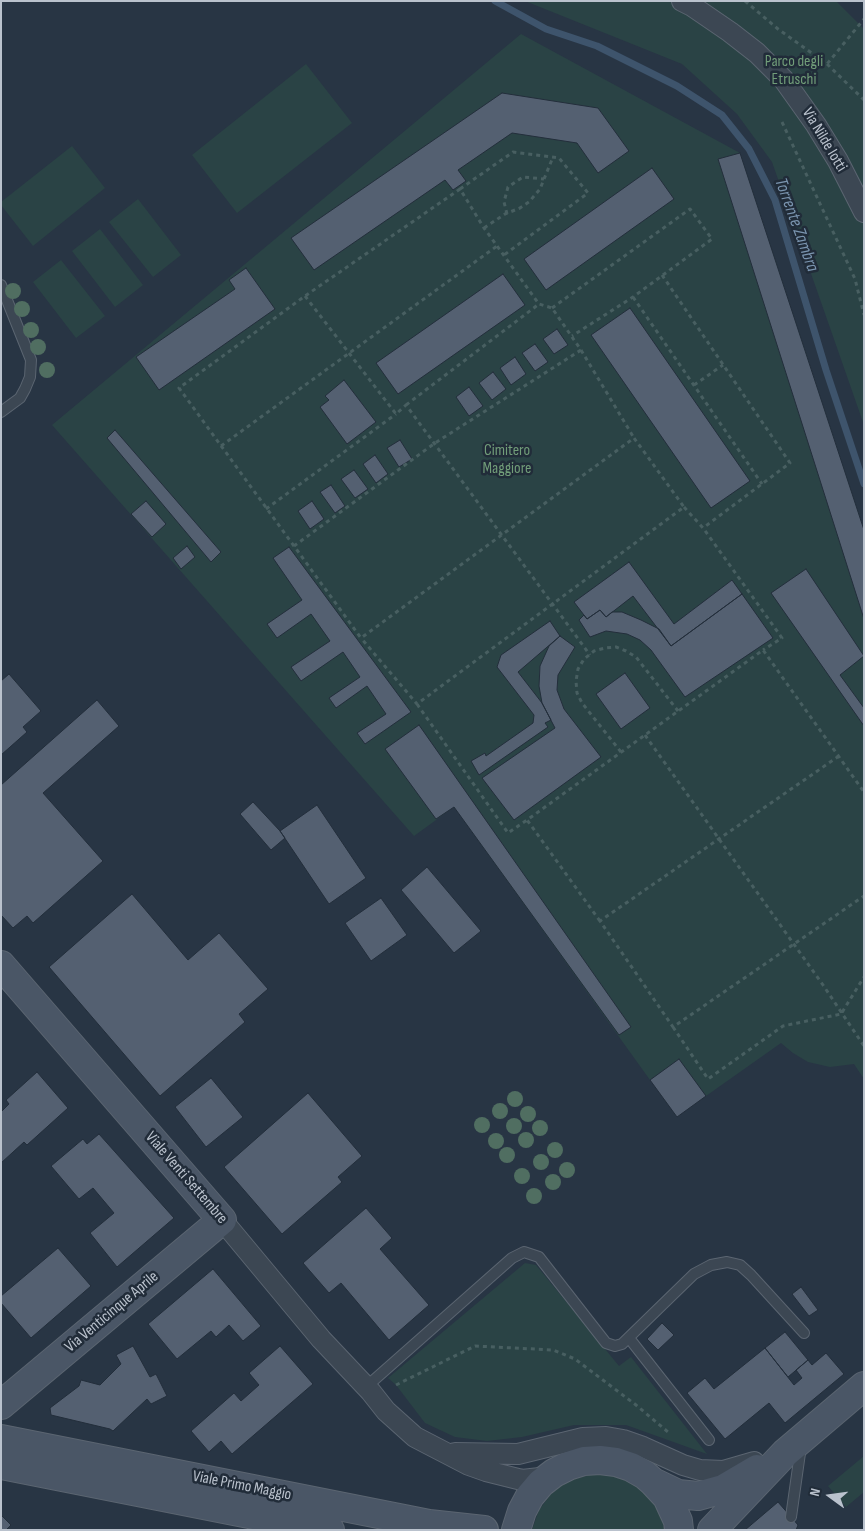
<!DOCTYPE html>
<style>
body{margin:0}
#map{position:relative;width:865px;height:1531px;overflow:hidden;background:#283544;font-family:"Sofia Sans Condensed",sans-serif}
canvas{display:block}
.frame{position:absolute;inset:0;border:2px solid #bac2cd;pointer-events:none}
.north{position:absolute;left:805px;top:1471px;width:50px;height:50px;-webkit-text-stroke:4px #212c39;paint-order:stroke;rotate:284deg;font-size:14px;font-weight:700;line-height:20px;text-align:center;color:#bac2cd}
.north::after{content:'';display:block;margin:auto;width:18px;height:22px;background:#bac2cd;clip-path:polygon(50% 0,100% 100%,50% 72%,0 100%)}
</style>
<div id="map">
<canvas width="865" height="1531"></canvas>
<div class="frame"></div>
<div class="north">N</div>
</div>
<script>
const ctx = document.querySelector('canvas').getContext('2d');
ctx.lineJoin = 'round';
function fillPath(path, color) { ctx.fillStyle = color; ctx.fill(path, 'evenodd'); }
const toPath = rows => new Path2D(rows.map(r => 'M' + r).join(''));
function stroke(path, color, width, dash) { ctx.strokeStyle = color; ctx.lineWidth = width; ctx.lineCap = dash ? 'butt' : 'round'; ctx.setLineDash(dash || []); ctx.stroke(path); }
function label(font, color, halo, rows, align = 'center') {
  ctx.font = font + ' "Sofia Sans Condensed",sans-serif'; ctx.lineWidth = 5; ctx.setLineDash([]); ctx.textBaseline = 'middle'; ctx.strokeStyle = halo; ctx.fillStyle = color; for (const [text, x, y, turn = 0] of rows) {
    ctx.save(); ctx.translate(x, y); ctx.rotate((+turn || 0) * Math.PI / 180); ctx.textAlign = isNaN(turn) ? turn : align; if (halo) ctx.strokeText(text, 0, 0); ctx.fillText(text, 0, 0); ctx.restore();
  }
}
fillPath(toPath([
 [525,1,836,1,864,29,864,425,772,162,737,114,682,64],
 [521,34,740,153,864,530,864,1079,854,1064,830,1067,808,1062,793,1053,781,1043,706,1096,679,1059,650,1080,454,807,414,836,52,425],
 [306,64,352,123,237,213,192,155],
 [72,146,105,188,33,246,1,205,1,202],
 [138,199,181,255,153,277,109,222],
 [100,229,143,285,115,307,72,251],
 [61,260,105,316,76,338,33,282],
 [525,1263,536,1265,619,1366,631,1357,707,1454,626,1425,574,1425,522,1437,487,1441,455,1437,425,1423,396,1385,388,1378],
 [864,1456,864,1492,846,1507,828,1486],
 [589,1475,610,1475,630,1482,647,1494,659,1511,665,1530,532,1530,539,1510,551,1494,568,1481]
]), '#2a4345');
stroke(toPath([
 [495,1,546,29,597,46,677,86,722,115,749,149,775,200,826,370,864,484]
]), '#3e546c', 7);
const building = toPath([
 [502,93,598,108,629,151,598,173,577,143,512,133,458,170,466,181,453,190,445,180,314,270,291,238,502,93],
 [740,153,864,530,864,619,718,159,740,153],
 [652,168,674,199,546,290,524,259,652,168],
 [246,268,275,309,159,390,136,357,235,289,229,280,246,268],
 [503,274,525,305,398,394,376,363,503,274],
 [630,308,750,481,711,508,591,335,630,308],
 [557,329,568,345,554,354,543,339,557,329],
 [535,344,548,362,535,371,522,353,535,344],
 [515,357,526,374,511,385,500,368,515,357],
 [493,372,506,389,492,400,479,383,493,372],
 [344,380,376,422,347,444,320,407,329,400,325,396,344,380],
 [469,387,483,406,469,416,456,397,469,387],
 [115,430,221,552,211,562,107,438,115,430],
 [400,440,412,459,399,467,387,448,400,440],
 [375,455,388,474,376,483,363,464,375,455],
 [354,470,368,489,355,498,341,479,354,470],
 [331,485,345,506,335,513,320,492,331,485],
 [146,501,166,524,152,537,131,514,146,501],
 [312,501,324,519,310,529,298,511,312,501],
 [187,546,195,557,181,569,173,558,187,546],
 [289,547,411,712,365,744,357,733,386,714,367,686,336,708,329,698,360,677,343,652,301,681,291,667,330,641,311,614,277,638,267,624,302,600,273,558,289,547],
 [629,562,674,624,732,580,742,594,671,646,633,596,606,617,600,610,587,619,574,602,629,562],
 [806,569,864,656,840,675,864,708,864,726,771,593,806,569],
 [742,594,773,638,685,697,651,650,640,640,627,634,606,631,590,637,579,620,584,615,587,619,600,610,606,617,612,612,622,612,641,620,659,629,671,646,742,594],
 [550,621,560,636,518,672,542,703,551,720,545,723,548,727,479,775,471,761,485,753,486,756,533,723,534,715,497,667,501,655,550,621],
 [560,636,575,647,558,675,557,690,564,709,601,757,514,820,482,778,555,728,542,703,539,686,540,666,549,646,560,636],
 [625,673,650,708,621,729,596,694,625,673],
 [9,674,41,711,23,727,27,732,1,755,1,681,9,674],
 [97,700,119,726,43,793,103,861,33,923,27,916,13,928,1,915,1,785,97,700],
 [419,725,631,1027,619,1035,454,807,436,819,385,749,419,725],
 [253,802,280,831,285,838,271,850,240,814,253,802],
 [317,805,366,878,329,904,280,831,317,805],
 [427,867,481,931,454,953,401,890,427,867],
 [132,894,188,960,219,933,268,989,239,1014,245,1022,160,1096,49,967,132,894],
 [381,898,407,935,371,961,345,923,381,898],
 [679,1059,706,1096,677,1117,650,1080,679,1059],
 [37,1072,68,1108,27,1145,24,1142,1,1163,1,1112,9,1104,6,1100,37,1072],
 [211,1078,243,1117,206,1147,175,1107,211,1078],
 [308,1093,362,1156,338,1177,342,1182,282,1234,224,1167,308,1093],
 [99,1134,174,1218,117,1267,90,1233,114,1213,93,1188,79,1199,51,1166,83,1139,87,1144,99,1134],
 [366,1208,392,1238,380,1249,429,1305,389,1340,341,1283,329,1293,303,1263,366,1208],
 [58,1248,91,1286,31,1338,1,1303,1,1296,58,1248],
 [213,1269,261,1326,243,1341,229,1325,216,1337,211,1331,177,1359,148,1324,213,1269],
 [801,1287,818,1310,809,1316,792,1294,801,1287],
 [662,1323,674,1335,658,1350,647,1339,662,1323],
 [785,1332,808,1360,788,1377,765,1348,785,1332],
 [133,1346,150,1377,156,1374,167,1396,151,1404,147,1399,113,1431,110,1429,51,1415,50,1408,79,1386,81,1380,100,1385,121,1364,116,1355,133,1346],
 [280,1346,313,1384,232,1454,221,1441,209,1452,191,1431,234,1393,241,1401,259,1385,249,1373,280,1346],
 [765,1348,794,1385,802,1378,796,1370,808,1360,812,1365,826,1353,844,1374,785,1423,769,1403,725,1439,687,1393,705,1378,714,1389,765,1348],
 [778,1502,798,1525,796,1530,745,1530,778,1502],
 [1,1515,11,1525,6,1530,1,1530,1,1515]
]);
fillPath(building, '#546071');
stroke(building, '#232e3b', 1);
const lane = toPath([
 [1,285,31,360,30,377,25,389,20,398,1,412],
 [629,1338,709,1440],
 [366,1387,512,1258,524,1252,539,1257,606,1343,615,1346,622,1344,694,1274,711,1265,727,1262,740,1265,751,1275,804,1333],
 [791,1517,801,1446]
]);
const street = toPath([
 [682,1,692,6,730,32,757,53,784,80,816,125,838,161,864,212],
 [222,1220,321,1339,371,1392,386,1411,415,1437,469,1465,486,1471,522,1480,540,1478,553,1474],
 [455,1453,518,1454,583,1438,606,1437,623,1440,643,1447,683,1465,700,1470,723,1471,754,1462]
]);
const secondary = toPath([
 [1,965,222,1220,1,1405],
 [1,1439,429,1524,484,1530],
 [1,1465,330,1530],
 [655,1483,678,1494,698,1496,723,1489,757,1469],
 [516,1530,522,1511,530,1496,541,1483,554,1473,568,1466,584,1461,600,1460,616,1462,631,1467,645,1475,653,1482,667,1497,678,1521,679,1530],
 [712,1530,785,1453,864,1386]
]);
stroke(lane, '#5b6571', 12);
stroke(street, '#5b6571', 22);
stroke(secondary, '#5b6571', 30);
stroke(toPath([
 [745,1,778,29,827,64,864,19],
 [827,64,864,100],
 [782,122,855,279,864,315],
 [460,189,513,152,559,158,588,193,504,255],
 [507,214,504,202,508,187,523,177,544,179],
 [484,228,505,214,520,208,529,202,540,189,553,157],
 [662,275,790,463,703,528],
 [305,296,396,414,406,405,590,655],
 [633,297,762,484],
 [552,308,690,209,712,239,633,297,572,336],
 [581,350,634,438],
 [694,385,723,365],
 [406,405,539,304],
 [221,446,497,246],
 [684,507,703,528,782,638,763,650],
 [266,509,396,414],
 [294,546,179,388,305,296,460,189,484,228,539,304,552,308,581,350,435,443,294,546,361,638,634,438,684,507,417,704,361,638],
 [417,704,508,833,527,820],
 [645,735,823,985,864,1046],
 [621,752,582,703,577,693,576,681,578,669,584,659,594,651,605,648,616,647,626,651,636,657,678,711],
 [839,756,600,921,673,1027,864,896],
 [600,921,527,820,763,650,864,792],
 [673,1027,708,1079,783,1026,841,1014,864,977],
 [396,1385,475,1346,553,1350,575,1359,636,1405,668,1432]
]), '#485f61', 3, [4, 4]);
stroke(lane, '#3c4753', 10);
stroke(street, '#3c4753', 20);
stroke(secondary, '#4a5666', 28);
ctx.fillStyle = '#506e61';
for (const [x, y] of [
 [13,291],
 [22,309],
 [31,330],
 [38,347],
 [47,370],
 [515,1099],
 [500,1111],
 [528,1114],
 [482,1125],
 [514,1126],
 [540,1128],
 [526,1140],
 [496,1141],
 [555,1150],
 [507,1155],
 [541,1162],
 [567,1170],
 [522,1176],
 [553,1182],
 [534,1196]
]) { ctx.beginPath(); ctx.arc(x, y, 8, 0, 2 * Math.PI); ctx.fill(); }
label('16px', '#719d79', '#212c39', [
 ["Parco degli",794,62],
 ["Etruschi",794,80],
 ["Cimitero",507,451],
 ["Maggiore",507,469]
]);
label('16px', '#bac2cd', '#212c39', [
 ["Via Nilde Iotti",824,140,59],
 ["Viale Venti Settembre",186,1178,49],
 ["Via Venticinque Aprile",112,1312,-40],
 ["Viale Primo Maggio",242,1486,11]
]);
label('italic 18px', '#7a94af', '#212c39', [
 ["Torrente Zambra",796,225,70]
]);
</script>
